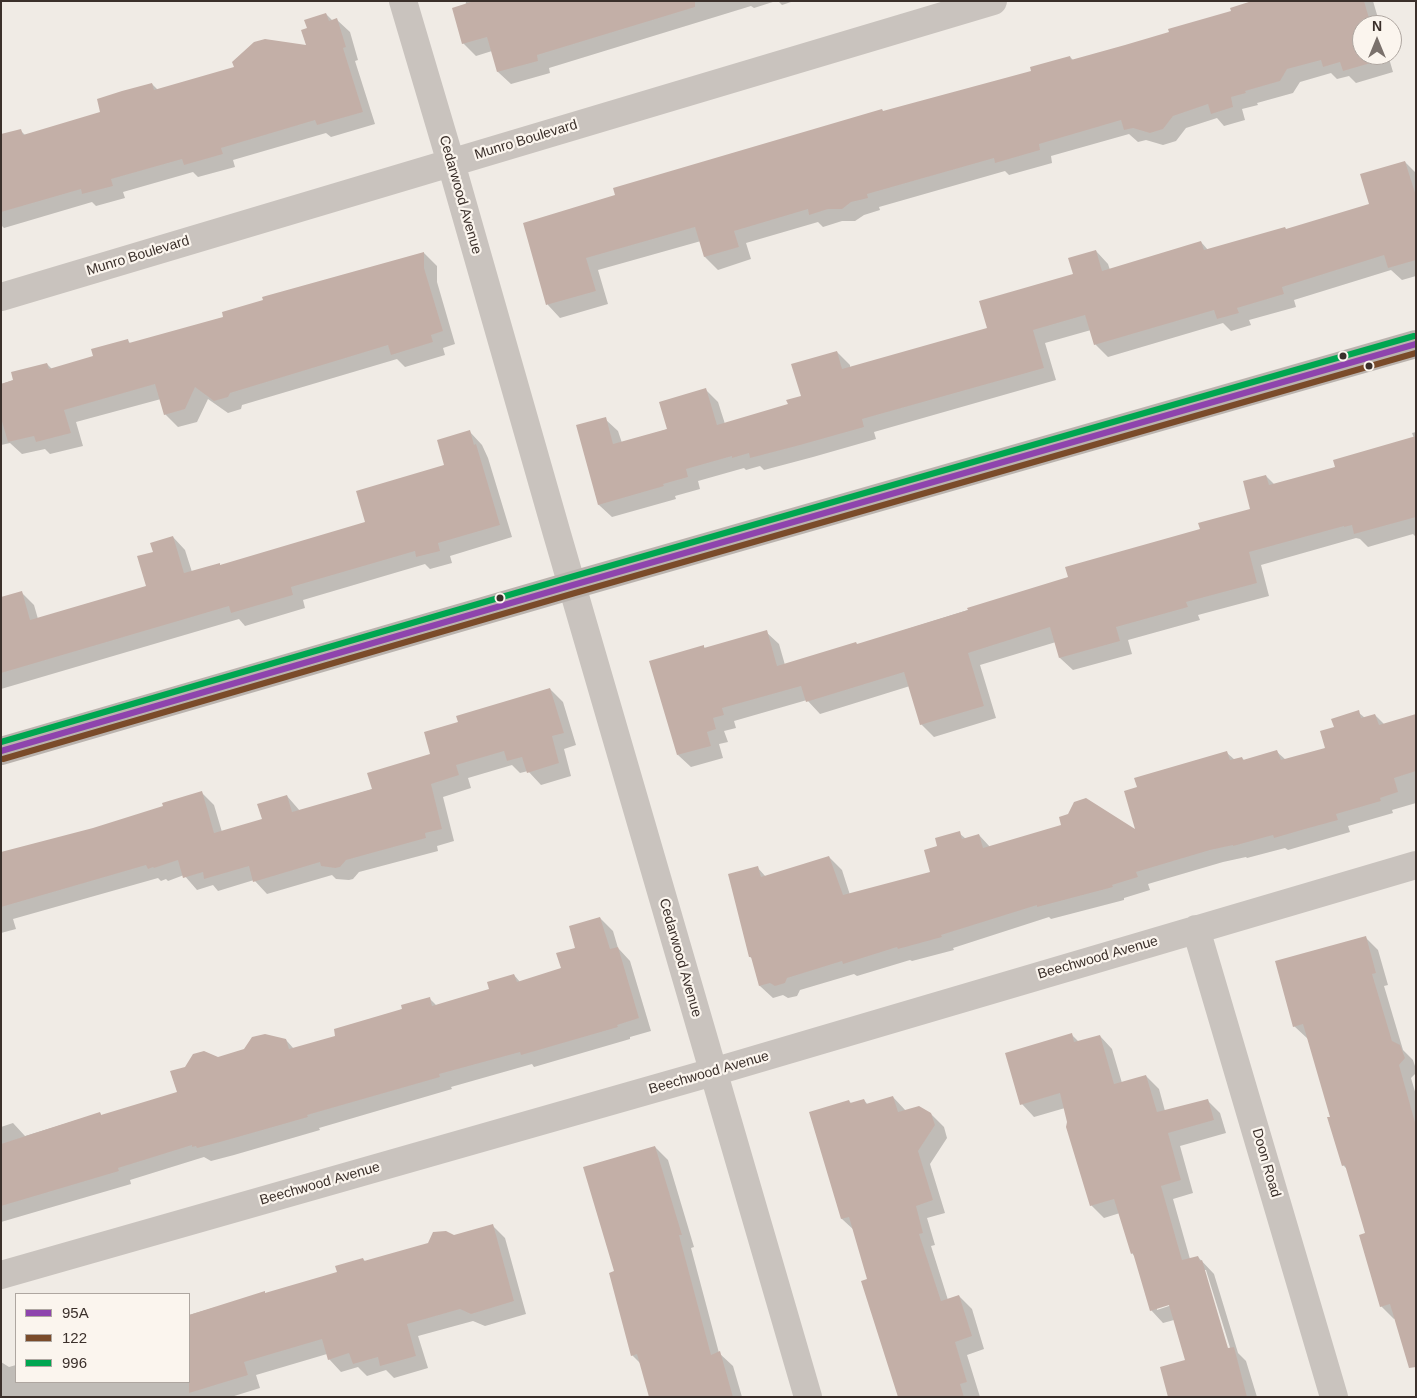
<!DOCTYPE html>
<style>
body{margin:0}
#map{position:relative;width:1417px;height:1398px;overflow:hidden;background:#f0ebe5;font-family:Arial,sans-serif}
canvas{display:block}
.frame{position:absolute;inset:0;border:2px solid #3b302b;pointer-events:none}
.legend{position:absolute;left:15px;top:1293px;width:175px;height:90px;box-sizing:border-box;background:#fbf5ee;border:1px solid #aea6a0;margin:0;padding:6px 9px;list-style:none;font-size:15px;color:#3b302b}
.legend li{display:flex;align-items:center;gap:10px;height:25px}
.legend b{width:25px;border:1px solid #aea6a0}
.north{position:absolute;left:1352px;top:15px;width:50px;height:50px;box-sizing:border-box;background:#fbf5ee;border:1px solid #aea6a0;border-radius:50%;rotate:0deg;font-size:14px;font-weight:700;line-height:20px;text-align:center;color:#3b302b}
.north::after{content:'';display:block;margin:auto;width:18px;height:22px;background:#7a716c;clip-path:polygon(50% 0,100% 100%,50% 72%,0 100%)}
</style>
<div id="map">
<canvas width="1417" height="1398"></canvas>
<div class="frame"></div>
<ul class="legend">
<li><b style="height:6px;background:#8e44ad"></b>95A</li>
<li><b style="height:6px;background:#7a4b2a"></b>122</li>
<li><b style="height:6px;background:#00a651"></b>996</li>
</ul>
<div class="north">N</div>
</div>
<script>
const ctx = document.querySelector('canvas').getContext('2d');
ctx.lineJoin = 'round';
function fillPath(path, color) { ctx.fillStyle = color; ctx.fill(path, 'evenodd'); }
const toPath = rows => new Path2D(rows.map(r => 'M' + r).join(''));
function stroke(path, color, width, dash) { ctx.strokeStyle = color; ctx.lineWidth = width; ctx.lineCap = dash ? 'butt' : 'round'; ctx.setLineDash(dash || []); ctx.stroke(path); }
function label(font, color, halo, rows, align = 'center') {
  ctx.font = font + ' Arial,sans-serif'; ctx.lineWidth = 4.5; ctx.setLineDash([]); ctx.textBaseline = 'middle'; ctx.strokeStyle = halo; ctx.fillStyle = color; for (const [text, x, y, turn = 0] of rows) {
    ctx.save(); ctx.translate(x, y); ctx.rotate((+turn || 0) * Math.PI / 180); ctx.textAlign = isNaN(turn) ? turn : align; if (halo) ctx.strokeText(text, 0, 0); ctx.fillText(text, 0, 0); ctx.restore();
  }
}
fillPath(toPath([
 [466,1,776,1,754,8,751,6,549,68,550,73,511,84,498,72,492,51,476,56,463,43],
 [778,1,794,1,782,5],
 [1257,1,1373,1,1380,25,1362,25,1362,55,1388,55,1393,72,1356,83,1349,76,1337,79,1331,73,1300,82,1293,93,1257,103,1258,105,1242,109,1245,120,1224,126,1217,118,1186,128,1176,141,1163,145,1146,140,1138,142,1129,134,1051,156,1052,163,1009,175,1005,171,879,207,880,210,864,215,855,221,842,221,823,227,818,222,746,243,751,259,718,270,705,257,701,241,598,270,608,304,560,318,548,305,524,224,884,112,1032,72,1070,57,1074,61,1126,47,1233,12],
 [326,14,333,21,337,20,350,32,358,60,355,61,375,124,331,137,326,133,233,160,235,167,198,177,193,172,123,192,125,198,96,206,92,202,4,228,1,225,1,136,20,130,26,136,102,113,152,84,158,90,308,47,308,29],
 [1405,162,1416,173,1416,276,1402,280,1391,270,1294,300,1296,307,1249,320,1251,325,1231,331,1223,323,1108,357,1095,344,1091,330,1045,343,1056,380,874,432,876,439,813,457,764,470,760,466,746,470,744,468,698,481,700,489,675,496,676,499,612,517,599,505,605,419,618,431,622,443,668,429,705,389,718,402,725,424,789,405,802,397,837,352,850,365,850,368,988,329,1074,275,1096,251,1108,264,1110,270,1201,242,1208,250,1287,230,1371,205],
 [424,253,437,266,437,282,455,344,443,348,445,355,405,367,397,359,242,405,241,409,228,413,208,399,197,422,178,427,165,414,161,399,76,422,83,446,50,454,45,449,22,454,10,443,1,445,1,384,14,380,47,364,52,369,95,357,127,340,131,344,225,317,264,301,263,298],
 [470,432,482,445,488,458,512,537,450,556,452,563,430,569,425,564,303,600,305,608,245,626,239,619,1,689,1,598,21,592,34,605,38,619,147,587,155,553,173,537,185,550,192,572,221,566,367,523,446,466],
 [1416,432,1416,537,1413,534,1368,547,1360,539,1356,538,1261,565,1269,596,1198,615,1200,620,1128,640,1132,654,1073,670,1060,658,1056,642,980,665,996,718,934,737,921,724,910,686,820,714,807,700,734,721,736,728,724,731,728,742,719,744,723,758,691,767,678,755,703,646,706,649,766,632,779,644,785,665,857,645,1069,578,1201,530,1252,510,1266,476,1275,485,1336,468,1414,438,1412,433],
 [550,689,563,702,576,745,564,749,571,776,541,785,528,771,520,773,512,765,468,778,471,788,443,797,454,841,437,846,438,851,359,872,353,879,349,880,336,879,332,875,267,894,254,880,218,891,213,885,197,890,184,875,168,881,166,879,161,881,158,878,13,919,16,929,1,933,1,858,164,807,201,792,214,805,222,832,263,820,287,796,300,811,373,789,431,755,459,723],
 [1358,712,1365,718,1375,715,1385,725,1416,715,1416,803,1392,810,1393,813,1348,826,1350,832,1288,850,1285,848,1247,858,1246,857,1223,862,1148,884,1150,890,1124,898,1124,900,1051,919,1049,917,953,948,954,950,912,961,910,960,857,976,854,974,800,990,797,996,788,998,783,995,773,998,760,986,753,959,750,957,757,867,766,877,829,857,842,870,850,895,932,873,939,847,959,833,966,839,979,835,990,847,1137,832,1227,753,1235,760,1242,758,1245,761,1277,752,1286,760,1326,749,1335,728],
 [600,918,613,931,618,948,630,961,651,1031,630,1037,630,1039,534,1067,532,1064,451,1087,452,1089,319,1128,320,1130,234,1155,211,1161,204,1157,130,1180,131,1184,1,1222,1,1127,13,1123,25,1136,100,1113,102,1116,178,1093,218,1058,286,1040,294,1049,337,1036,429,998,437,1006,491,990,514,975,520,982,562,969],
 [1365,937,1378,950,1388,985,1384,986,1403,1050,1413,1060,1416,1069,1416,1073,1411,1078,1416,1095,1416,1363,1396,1318,1394,1319,1381,1306,1367,1234,1348,1170,1343,1165,1331,1117,1308,1039,1294,1026],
 [1072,1035,1079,1042,1100,1036,1112,1049,1122,1083,1146,1076,1159,1089,1165,1111,1207,1100,1220,1113,1226,1133,1180,1146,1193,1193,1173,1199,1190,1259,1198,1257,1214,1274,1238,1353,1246,1361,1257,1397,1170,1397,1187,1361,1174,1320,1163,1323,1151,1310,1135,1257,1132,1253,1120,1213,1104,1218,1091,1205,1065,1108,1034,1117,1022,1104],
 [1203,1270,1206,1270,1232,1354,1229,1355],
 [1174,1302,1175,1304,1157,1310,1157,1307],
 [893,1097,906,1111,931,1114,944,1127,947,1138,930,1164,945,1213,927,1218,935,1245,931,1246,948,1300,959,1296,972,1309,984,1349,967,1355,980,1397,900,1397,855,1231,842,1219,811,1113,849,1101,852,1104,864,1100,868,1105],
 [655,1147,668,1160,694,1247,691,1248,719,1353,733,1366,742,1397,650,1397,641,1364,632,1355,615,1272],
 [492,1225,505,1238,526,1314,485,1326,473,1321,418,1336,428,1368,394,1378,386,1370,367,1376,358,1367,341,1372,329,1359,327,1354,256,1375,260,1388,231,1397,1,1397,1,1362,9,1367,16,1365,16,1382,189,1382,189,1315,264,1293,266,1294,339,1273,363,1259,366,1262]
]), '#0003');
fillPath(toPath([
 [474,1,695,1,695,7,537,55,538,61,497,72,487,37,462,44,452,8],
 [1252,1,1364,1,1371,25,1362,25,1362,55,1380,55,1381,60,1343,71,1340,62,1323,67,1321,60,1287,69,1280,81,1245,91,1246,93,1231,97,1233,107,1211,114,1208,104,1173,116,1163,129,1150,133,1133,128,1124,130,1121,120,1039,144,1040,150,995,163,994,158,867,194,868,198,851,202,842,209,828,209,809,215,808,209,734,231,739,247,704,257,695,227,586,258,596,291,546,305,523,223,615,195,613,188,882,109,883,111,1031,71,1030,67,1070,56,1071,60,1125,45,1169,32,1168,29,1231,11,1230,8],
 [326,13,329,21,337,18,346,47,343,48,363,112,317,125,315,120,221,148,223,154,184,165,182,159,111,179,113,186,82,194,81,189,1,212,1,134,21,129,23,135,100,112,97,99,122,91,152,83,154,90,234,67,232,62,254,42,265,39,306,45,301,30,307,28,304,20],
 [1405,161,1416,196,1416,260,1388,268,1384,255,1282,287,1284,294,1237,308,1239,313,1217,319,1214,310,1094,345,1085,315,1033,330,1044,368,862,419,864,427,800,445,750,458,749,453,732,458,732,456,686,469,688,477,663,484,664,486,598,505,576,425,606,417,613,444,667,429,659,402,706,388,717,425,788,404,786,400,801,396,791,364,837,351,842,369,987,328,979,301,1073,274,1068,258,1096,250,1102,271,1201,241,1204,250,1285,227,1286,229,1369,204,1360,174],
 [424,252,424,268,443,331,431,335,433,342,391,355,388,345,230,393,228,397,214,401,195,387,185,409,164,415,155,384,64,410,71,433,36,442,34,436,8,442,1,418,1,384,13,380,11,372,47,363,49,369,93,356,91,349,128,339,129,343,223,317,222,312,263,300,262,297],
 [470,430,474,445,476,444,500,525,438,543,440,551,416,557,415,551,291,587,293,595,231,613,229,606,1,673,1,597,22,591,30,620,146,586,137,556,153,552,150,543,173,536,184,573,220,563,220,565,365,522,356,491,444,465,437,440],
 [1416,436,1416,517,1354,534,1352,525,1344,527,1344,526,1249,552,1257,583,1186,602,1188,607,1116,627,1120,641,1059,658,1050,627,968,653,984,706,920,725,904,672,806,702,801,686,722,708,724,715,713,718,716,729,707,732,711,746,677,755,649,661,704,645,704,648,767,630,777,666,856,642,857,644,968,610,967,608,1068,577,1065,567,1200,529,1198,523,1250,509,1243,481,1266,475,1269,485,1335,467,1333,460],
 [550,688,564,733,552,736,559,763,527,773,522,757,507,761,504,751,456,765,459,775,431,784,442,829,425,833,426,838,346,860,340,867,335,868,321,866,320,862,253,882,249,866,204,879,203,872,183,878,178,860,154,868,153,867,148,869,146,865,1,907,1,852,93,828,163,806,162,803,202,791,214,833,262,819,257,804,287,795,292,812,372,789,367,773,430,754,424,732,458,722,456,716],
 [1359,710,1361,718,1375,714,1379,725,1416,714,1416,771,1394,778,1398,792,1380,798,1381,801,1336,814,1338,820,1305,829,1274,838,1273,835,1233,846,1233,845,1210,850,1136,872,1138,877,1112,885,1113,887,1037,907,1037,905,941,935,942,937,898,949,897,947,843,964,842,961,787,978,785,983,775,986,770,983,759,986,751,957,749,957,728,874,758,866,761,877,829,856,843,895,930,872,924,850,937,846,935,838,960,831,962,839,979,834,983,848,1061,825,1059,817,1068,814,1074,802,1086,798,1135,829,1124,791,1137,787,1134,778,1227,751,1230,760,1242,757,1243,760,1277,750,1281,760,1325,748,1320,731,1334,727,1331,719],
 [600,917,610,949,618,947,639,1018,617,1025,618,1027,521,1055,520,1052,439,1074,440,1077,307,1115,308,1117,220,1142,197,1148,196,1146,192,1147,192,1145,118,1168,119,1171,1,1206,1,1144,100,1112,101,1115,177,1092,170,1071,185,1067,193,1054,204,1051,218,1057,244,1049,252,1037,265,1034,286,1039,289,1049,335,1036,334,1029,402,1009,401,1005,430,997,432,1006,489,989,487,982,514,974,517,982,561,968,556,953,575,948,569,926],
 [1366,936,1376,973,1372,974,1392,1041,1400,1045,1405,1058,1399,1065,1416,1126,1416,1367,1409,1368,1390,1304,1380,1307,1359,1235,1365,1233,1345,1165,1342,1166,1327,1117,1330,1117,1303,1024,1293,1027,1275,961],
 [1072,1033,1074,1042,1100,1035,1114,1084,1146,1075,1157,1112,1208,1099,1214,1120,1168,1133,1181,1180,1161,1186,1182,1260,1198,1256,1200,1261,1202,1260,1228,1348,1234,1347,1247,1397,1168,1397,1160,1367,1185,1360,1169,1305,1150,1311,1133,1253,1131,1254,1114,1199,1090,1206,1066,1127,1067,1122,1060,1093,1020,1105,1005,1053],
 [893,1096,898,1112,919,1106,931,1113,935,1125,918,1151,933,1200,916,1206,923,1233,919,1234,941,1301,959,1295,972,1336,955,1342,967,1382,960,1384,964,1397,898,1397,861,1281,867,1279,849,1217,841,1219,809,1112,849,1100,850,1103,864,1099,866,1104],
 [655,1146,682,1235,679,1235,711,1355,720,1351,733,1397,649,1397,637,1354,631,1356,609,1273,614,1271,583,1167],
 [493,1224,514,1301,471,1314,460,1309,407,1324,416,1356,380,1366,378,1357,353,1364,349,1353,328,1360,322,1339,244,1362,248,1375,189,1393,189,1315,265,1291,265,1293,337,1272,335,1266,363,1258,364,1261,428,1243,433,1232,446,1231,454,1235]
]), '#c3afa7');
stroke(toPath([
 [403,1,451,163,557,534,808,1397],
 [1,297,993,1],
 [1196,929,1334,1397],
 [1,1275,713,1072,1416,865]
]), '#c9c3be', 28);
stroke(toPath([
 [1,751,573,585,1416,344]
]), '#bab3ae', 28);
stroke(toPath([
 [1,751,573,585,1416,344]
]), '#8e44ad', 6);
stroke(toPath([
 [3,759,575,593,1416,353]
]), '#7a4b2a', 6);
stroke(toPath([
 [1,742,571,577,1414,336]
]), '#00a651', 6);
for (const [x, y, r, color] of [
 [1343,356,4.5,"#3b302b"],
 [1369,366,4.5,"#3b302b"],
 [500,598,4.5,"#3b302b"]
]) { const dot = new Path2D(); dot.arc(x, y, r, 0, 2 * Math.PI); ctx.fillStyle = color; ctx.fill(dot); stroke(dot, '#fbf5ee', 2); }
label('14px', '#3b302b', '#fbf5ee', [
 ["Munro Boulevard",526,140,-17],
 ["Cedarwood Avenue",460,195,74],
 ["Munro Boulevard",138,256,-17],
 ["Cedarwood Avenue",680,958,74],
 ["Beechwood Avenue",1098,958,-16],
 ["Beechwood Avenue",709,1073,-16],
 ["Doon Road",1266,1163,74],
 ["Beechwood Avenue",320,1184,-16]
]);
</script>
